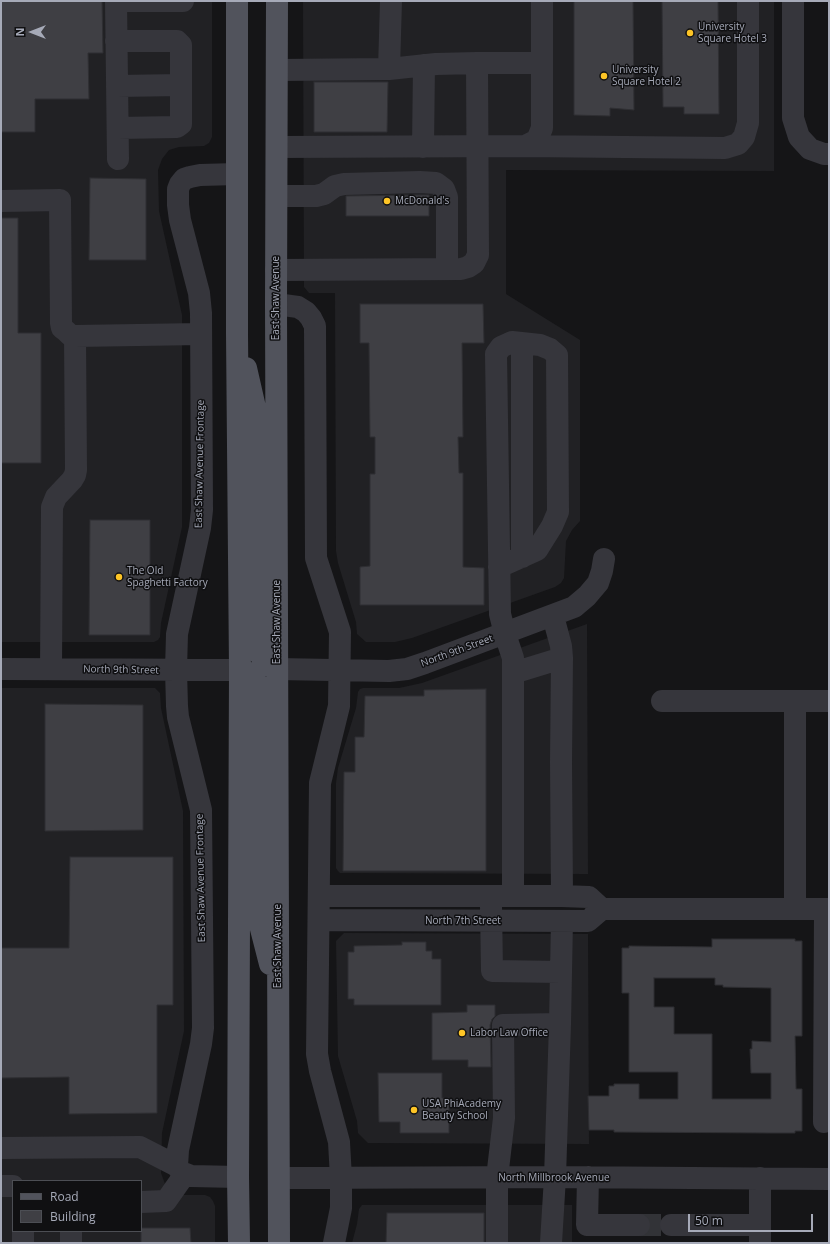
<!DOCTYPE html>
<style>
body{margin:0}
#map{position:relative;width:830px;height:1244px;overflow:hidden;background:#151517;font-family:"Open Sans",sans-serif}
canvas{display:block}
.frame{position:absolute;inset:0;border:2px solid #a6aab8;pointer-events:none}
.legend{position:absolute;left:12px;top:1180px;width:130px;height:52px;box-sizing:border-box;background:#101012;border:1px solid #4c4e54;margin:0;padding:5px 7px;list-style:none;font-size:12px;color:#a6aab8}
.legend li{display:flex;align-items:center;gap:8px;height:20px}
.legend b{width:20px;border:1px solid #4c4e54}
.north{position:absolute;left:12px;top:12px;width:40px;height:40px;-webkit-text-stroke:3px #101012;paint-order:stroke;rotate:270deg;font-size:11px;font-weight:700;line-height:16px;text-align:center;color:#a6aab8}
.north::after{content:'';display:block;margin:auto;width:14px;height:18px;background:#a6aab8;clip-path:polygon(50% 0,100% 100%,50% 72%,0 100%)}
.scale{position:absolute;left:688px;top:1214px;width:125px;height:18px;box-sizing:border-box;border:2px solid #a6aab8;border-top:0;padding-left:5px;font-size:12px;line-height:14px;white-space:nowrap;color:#a6aab8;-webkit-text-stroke:3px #101012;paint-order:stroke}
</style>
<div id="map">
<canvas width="830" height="1244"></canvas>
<div class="frame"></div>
<ul class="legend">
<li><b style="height:5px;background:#51535c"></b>Road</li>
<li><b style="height:11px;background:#3f3f44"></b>Building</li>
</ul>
<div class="north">N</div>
<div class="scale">50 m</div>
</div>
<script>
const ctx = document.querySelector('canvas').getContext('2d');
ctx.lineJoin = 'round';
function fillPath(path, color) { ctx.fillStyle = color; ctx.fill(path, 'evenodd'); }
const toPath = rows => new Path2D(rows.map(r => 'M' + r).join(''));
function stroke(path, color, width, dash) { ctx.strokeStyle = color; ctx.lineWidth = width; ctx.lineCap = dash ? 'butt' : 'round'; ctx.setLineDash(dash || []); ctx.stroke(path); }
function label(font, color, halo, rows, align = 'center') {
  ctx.font = font + ' "Open Sans",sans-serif'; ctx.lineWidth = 3; ctx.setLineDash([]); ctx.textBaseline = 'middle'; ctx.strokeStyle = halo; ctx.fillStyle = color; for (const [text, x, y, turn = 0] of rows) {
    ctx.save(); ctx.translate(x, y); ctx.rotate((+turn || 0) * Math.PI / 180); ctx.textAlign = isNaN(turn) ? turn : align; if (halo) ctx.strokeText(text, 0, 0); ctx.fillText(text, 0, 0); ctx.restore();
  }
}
fillPath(toPath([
 [1,1,212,1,212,137,209,143,204,146,179,147,169,150,162,159,158,170,159,211,182,315,182,527,161,623,160,637,158,640,154,642,1,642],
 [303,1,774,1,774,171,506,170,506,294,580,340,580,521,572,530,566,541,564,578,561,583,555,587,412,638,395,642,366,642,357,634,356,622,338,563,336,551,335,293,309,293,304,287],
 [587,624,588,874,340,873,338,871,336,868,336,783,338,768,356,708,358,692,360,689,363,688,399,688,422,683],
 [1,688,155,688,160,693,161,708,183,811,184,1031,162,1133,161,1173,165,1184,182,1195,205,1195,210,1197,213,1201,215,1206,215,1243,1,1243],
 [13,1181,141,1181,141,1231,13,1231],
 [344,933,588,934,589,1144,368,1143,358,1133,357,1121,338,1056,336,941],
 [362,1205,572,1205,572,1243,352,1243,357,1224,359,1209]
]), '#212124');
const building = toPath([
 [1,1,102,1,103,53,88,53,89,99,35,99,35,132,1,132,1,1],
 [574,1,633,1,634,110,610,108,610,116,574,115,574,1],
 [662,1,718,1,719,114,684,114,684,107,663,107,662,1],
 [314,82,388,82,387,132,314,132,314,82],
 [90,178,146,179,146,260,89,260,90,178],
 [420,195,429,195,429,216,346,216,346,196,420,195],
 [1,218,18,218,18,333,41,333,41,463,1,463,1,218],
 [360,304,483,304,484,343,462,343,463,437,458,437,459,473,463,473,463,567,484,568,484,605,360,605,360,567,370,566,370,474,375,474,375,437,370,437,369,343,360,343,360,304],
 [90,520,150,520,150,635,89,635,90,520],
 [486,689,486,871,343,871,344,772,355,772,355,737,364,737,365,696,424,696,424,690,486,689],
 [45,704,143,705,143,830,45,831,45,704],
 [70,857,173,857,173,1005,157,1005,157,1113,69,1114,69,1077,1,1078,1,948,69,948,70,857],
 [712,939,795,939,795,941,802,941,802,1036,795,1036,796,1089,802,1089,802,1131,795,1131,795,1133,771,1133,614,1132,614,1130,589,1130,588,1096,609,1096,609,1086,614,1086,614,1084,639,1084,639,1099,678,1099,678,1072,629,1072,629,993,622,993,622,948,629,948,629,946,712,947,712,939],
 [654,978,715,978,715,985,723,985,723,987,771,988,771,1042,752,1041,752,1049,750,1049,751,1073,771,1073,771,1099,712,1099,712,1034,674,1034,674,1007,654,1007,654,978],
 [402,942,426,942,426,951,432,951,432,959,441,959,441,1005,354,1005,354,999,348,999,348,952,354,952,354,946,402,945,402,942],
 [467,1005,495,1005,495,1016,492,1019,490,1025,491,1067,468,1067,468,1060,432,1060,432,1013,467,1012,467,1005],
 [378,1073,442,1073,442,1098,449,1098,449,1133,400,1133,400,1122,379,1122,378,1073],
 [387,1213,484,1213,484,1243,386,1243,387,1213],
 [141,1228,190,1228,191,1243,141,1243,141,1228]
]);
fillPath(building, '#3f3f44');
stroke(building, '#2f2f33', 1);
stroke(toPath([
 [639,1225,671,1225]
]), '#323337', 22, [22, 11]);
stroke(toPath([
 [116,1,118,159],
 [116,1,183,1],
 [793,1,793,118,799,137,810,149,824,154,829,154],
 [116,41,177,41,181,45,181,85,117,86],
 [389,69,391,1],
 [278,70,389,69,436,64,477,63,542,63],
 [118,128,177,127,181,124,181,85],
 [525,146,725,148,738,144,744,137,748,123,748,1],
 [277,147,525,146,537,140,542,128,542,1],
 [423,147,424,65],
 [237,174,200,175,190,177,184,179,180,184,178,189,178,205,180,220,199,293,201,313,202,510,200,528,177,634,176,670,177,706,178,717,201,810,203,1028,201,1044,178,1150,177,1166,181,1172,191,1176,238,1177],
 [277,196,316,196,324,194,335,186,344,184,420,182,436,183,444,189,447,197,447,269],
 [1,201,60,200,61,323,62,328,66,331,70,335,75,336],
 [276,270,461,269,468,267,474,263,478,255,477,63],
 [276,304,298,307,306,312,311,318,315,326,316,558,340,632,339,706,320,783,317,1054,320,1071,339,1142,341,1178,341,1208,334,1243],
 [522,343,522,557],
 [499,567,537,550,552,526,558,512,557,355,550,349,540,345,512,342,501,347,496,354,500,614,505,634,513,658,513,673,562,658,561,646,553,616],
 [562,658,561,762,562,896],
 [1,669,240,670],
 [51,669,52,507,56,497,72,480,75,475,76,470,75,336,201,334],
 [277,669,389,671,407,669,425,663,574,607,587,596,598,583,602,571,604,559],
 [513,673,513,896],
 [662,701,829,701],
 [319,896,562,896,589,897,602,909,829,909],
 [491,906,492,971,561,972,562,921],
 [795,909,795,701],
 [319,920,588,921,602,909],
 [824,1122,825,909],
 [1,1148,140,1147,177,1166],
 [588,1177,587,1225,639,1225],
 [279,1178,555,1177,829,1179],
 [760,1178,760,1243],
 [1,1186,13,1186],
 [141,1202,166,1201,185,1174],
 [671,1225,760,1225],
 [23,1231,23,1243],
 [71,1243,71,1231],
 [497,1243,497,1178,504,1118,503,1025,560,1024,561,972],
 [551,1243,555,1177,560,1024]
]), '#36363c', 22);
stroke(toPath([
 [237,1,237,334,240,670,238,1177,239,1243],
 [277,1,276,304,279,1243],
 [246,368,256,412,257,646,261,656,266,664,277,669],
 [240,670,249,673,254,678,258,685,260,695,259,921,270,964]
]), '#51535c', 22);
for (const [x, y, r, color] of [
 [690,33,4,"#fec526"],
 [604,76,4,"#fec526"],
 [387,201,4,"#fec526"],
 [119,577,4,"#fec526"],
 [462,1033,4,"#fec526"],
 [414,1110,4,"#fec526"]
]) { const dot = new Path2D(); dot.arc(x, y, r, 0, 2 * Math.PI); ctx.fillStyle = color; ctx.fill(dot); stroke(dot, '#101012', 1.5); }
label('10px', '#a6aab8', '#101012', [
 ["University",698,27],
 ["Square Hotel 3",698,39],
 ["University",612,70],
 ["Square Hotel 2",612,82],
 ["McDonald's",395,201],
 ["The Old",127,571],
 ["Spaghetti Factory",127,583],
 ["Labor Law Office",470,1033],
 ["USA PhiAcademy",422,1104],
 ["Beauty School",422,1116]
], 'left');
label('10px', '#a6aab8', '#101012', [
 ["East Shaw Avenue",276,298,-90],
 ["East Shaw Avenue Frontage",200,464,-89],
 ["East Shaw Avenue",277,622,-90],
 ["North 9th Street",457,651,-20],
 ["North 9th Street",121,670,1],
 ["East Shaw Avenue Frontage",201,878,-91],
 ["North 7th Street",463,921],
 ["East Shaw Avenue",278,946,-90],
 ["North Millbrook Avenue",554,1178]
]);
</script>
